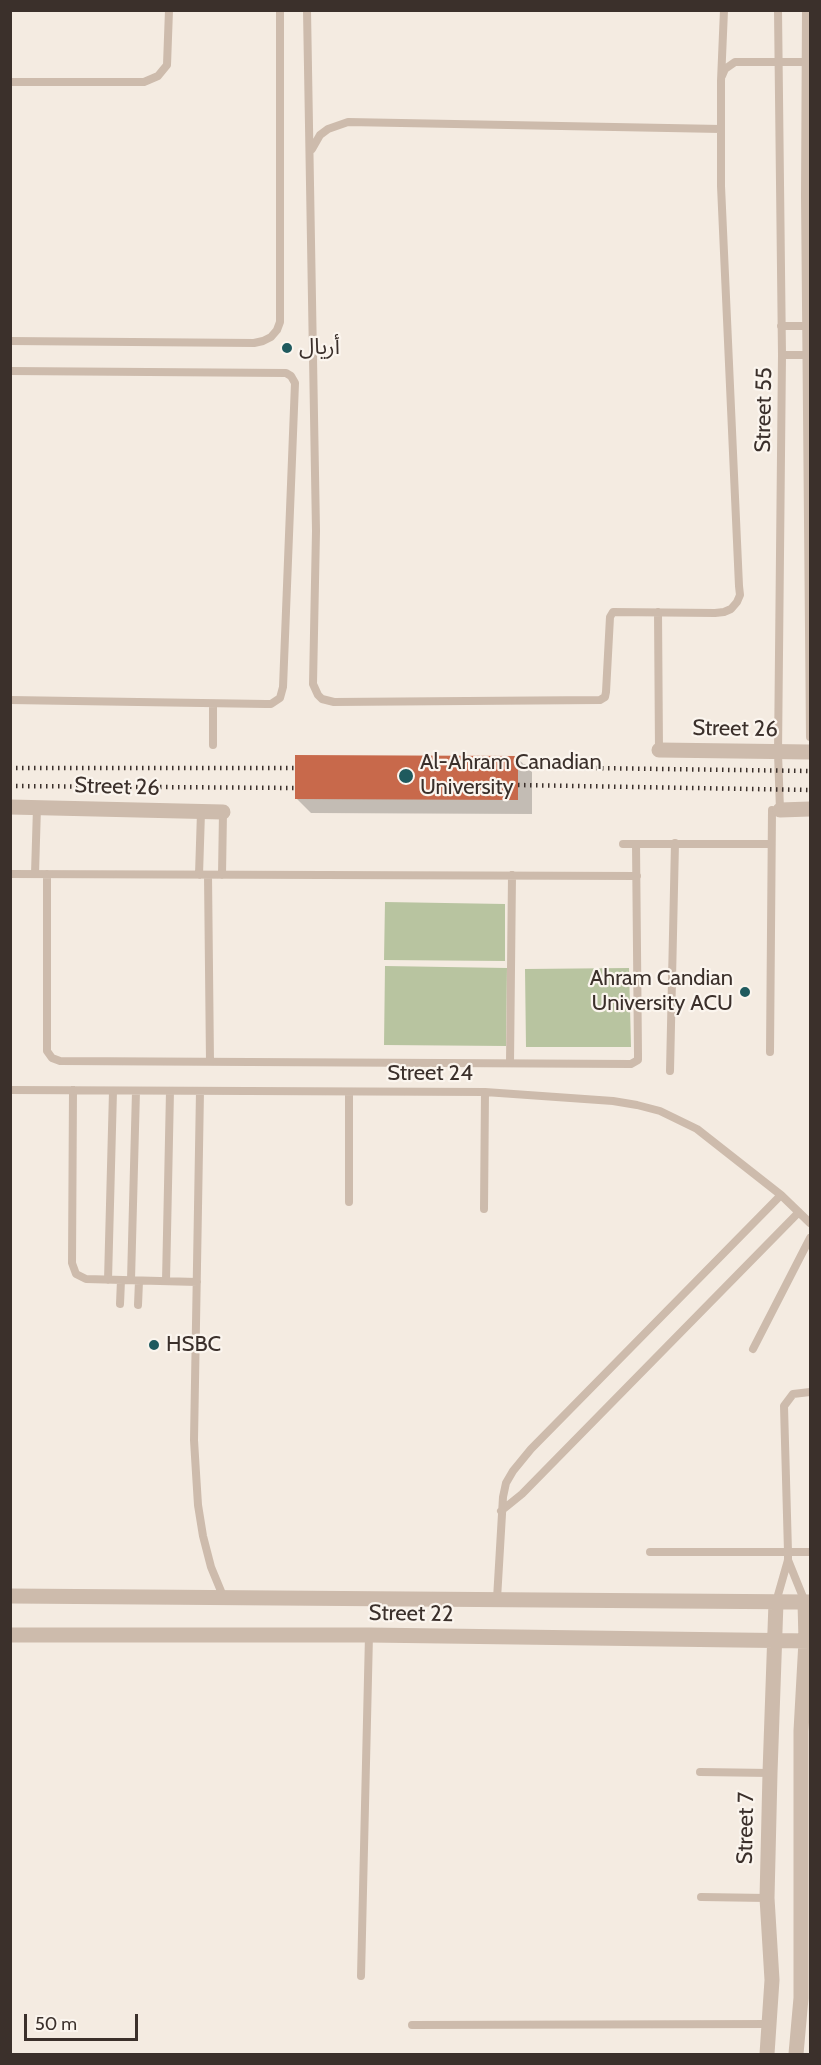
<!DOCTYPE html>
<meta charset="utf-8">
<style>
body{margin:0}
#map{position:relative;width:821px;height:2065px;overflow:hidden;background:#f4ebe1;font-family:Cabin,sans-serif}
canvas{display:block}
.frame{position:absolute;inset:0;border:12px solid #3b302b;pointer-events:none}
.scale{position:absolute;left:24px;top:2014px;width:114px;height:27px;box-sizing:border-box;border:3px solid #3b302b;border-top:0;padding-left:8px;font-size:18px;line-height:21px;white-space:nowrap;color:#3b302b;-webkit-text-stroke:4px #fbf5ee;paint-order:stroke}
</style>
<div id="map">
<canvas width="821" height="2065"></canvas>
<div class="frame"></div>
<div class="scale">50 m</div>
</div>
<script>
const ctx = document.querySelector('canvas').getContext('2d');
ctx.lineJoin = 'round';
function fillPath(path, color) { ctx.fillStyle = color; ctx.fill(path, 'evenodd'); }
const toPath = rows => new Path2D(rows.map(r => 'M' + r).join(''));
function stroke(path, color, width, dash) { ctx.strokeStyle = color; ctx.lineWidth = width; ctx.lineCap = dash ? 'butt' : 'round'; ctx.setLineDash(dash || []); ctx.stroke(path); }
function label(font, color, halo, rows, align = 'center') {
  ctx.font = font + ' Cabin,"Noto Sans Arabic",sans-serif'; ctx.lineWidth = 4.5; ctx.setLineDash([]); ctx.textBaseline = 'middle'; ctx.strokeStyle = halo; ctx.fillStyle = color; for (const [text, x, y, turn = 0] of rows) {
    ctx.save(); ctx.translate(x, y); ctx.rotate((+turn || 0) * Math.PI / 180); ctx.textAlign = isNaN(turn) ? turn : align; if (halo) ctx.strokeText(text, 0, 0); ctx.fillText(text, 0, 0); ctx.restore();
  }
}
fillPath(toPath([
 [385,902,505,904,505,961,384,960],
 [385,966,507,968,506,1046,384,1045],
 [629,968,631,1047,526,1047,525,969]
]), '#b8c4a0');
fillPath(toPath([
 [517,758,532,772,532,814,311,813,297,799]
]), '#0003');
fillPath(toPath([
 [295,755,518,756,518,800,295,799]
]), '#c8694b');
stroke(toPath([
 [307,10,316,531,313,684,318,695,322,699,334,702,600,700,605,697,606,692,610,617,613,612,715,613,724,612,731,609,737,602,740,595,739,586,721,186,721,81,724,10],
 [778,10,782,355,778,753,780,810],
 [806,10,805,196,810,737],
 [722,76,725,69,735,62,807,62],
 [10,82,144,82,158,76,167,65,169,10],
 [312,149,320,135,328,129,348,122,721,129],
 [781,326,809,326],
 [10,341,254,343,263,341,271,337,277,330,280,322,280,10],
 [782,355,810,355],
 [10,371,286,373,291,376,295,383,283,687,280,698,271,704,266,704,10,700],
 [658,612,659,750],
 [213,704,213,745],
 [623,844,771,844],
 [10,874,637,876],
 [35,874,37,807],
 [47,874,47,1051,52,1058,60,1061,631,1064,638,1060,638,1055,636,844],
 [199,875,201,812],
 [208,875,210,1062],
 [222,875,223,812],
 [770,1052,772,810],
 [510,1063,512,875],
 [670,1071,675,843],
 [10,1090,485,1092,613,1101,637,1105,660,1111,697,1129,781,1195,810,1223],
 [73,1090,72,1263,76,1274,86,1279,197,1282],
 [200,1091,194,1440,196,1473,198,1505,203,1536,211,1567,223,1596],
 [349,1202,349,1092],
 [484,1209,485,1092],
 [108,1280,113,1091],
 [131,1280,136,1091],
 [166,1281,170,1091],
 [120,1304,121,1280],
 [138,1305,139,1281],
 [753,1349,810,1238],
 [501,1511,522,1494,799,1212],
 [650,1552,810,1552],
 [788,1560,805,1602],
 [497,1599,503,1497,506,1483,513,1471,531,1449,781,1195],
 [776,1602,788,1560,788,1552,784,1406,793,1394,810,1392],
 [700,1772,770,1773],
 [701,1897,767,1898],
 [361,1976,369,1635],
 [412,2025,770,2024]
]), '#cdbbac', 8);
stroke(toPath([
 [659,750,810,752],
 [10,807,223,812],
 [780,810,810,809],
 [10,1596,810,1602],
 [10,1635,369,1635,810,1641],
 [767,2054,772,1980,767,1898,770,1773,776,1602],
 [796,2054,801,1998,801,1731,806,1641,805,1602]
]), '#cdbbac', 15);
stroke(toPath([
 [518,767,810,771],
 [10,768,295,768],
 [518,785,810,790],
 [10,786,295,788]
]), '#3b302b', 4.5, [1.5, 4.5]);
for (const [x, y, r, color] of [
 [287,348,6,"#1f5a5e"],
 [406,776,8,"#1f5a5e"],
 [745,992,6,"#1f5a5e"],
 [154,1345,6,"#1f5a5e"]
]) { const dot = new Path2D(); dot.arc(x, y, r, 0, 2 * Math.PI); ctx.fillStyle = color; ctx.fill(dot); stroke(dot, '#fbf5ee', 2); }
label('22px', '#3b302b', '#fbf5ee', [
 ["أريال",299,348],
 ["Al-Ahram Canadian",420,763],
 ["University",420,788],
 ["Ahram Candian",733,979,"right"],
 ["University ACU",733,1004,"right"],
 ["HSBC",166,1345]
], 'left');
label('22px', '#3b302b', '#fbf5ee', [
 ["Street 55",764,410,-89],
 ["Street 26",735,729,1],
 ["Street 26",117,787,2],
 ["Street 24",430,1074],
 ["Street 22",411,1614,1],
 ["Street 7",746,1828,-89]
]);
</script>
